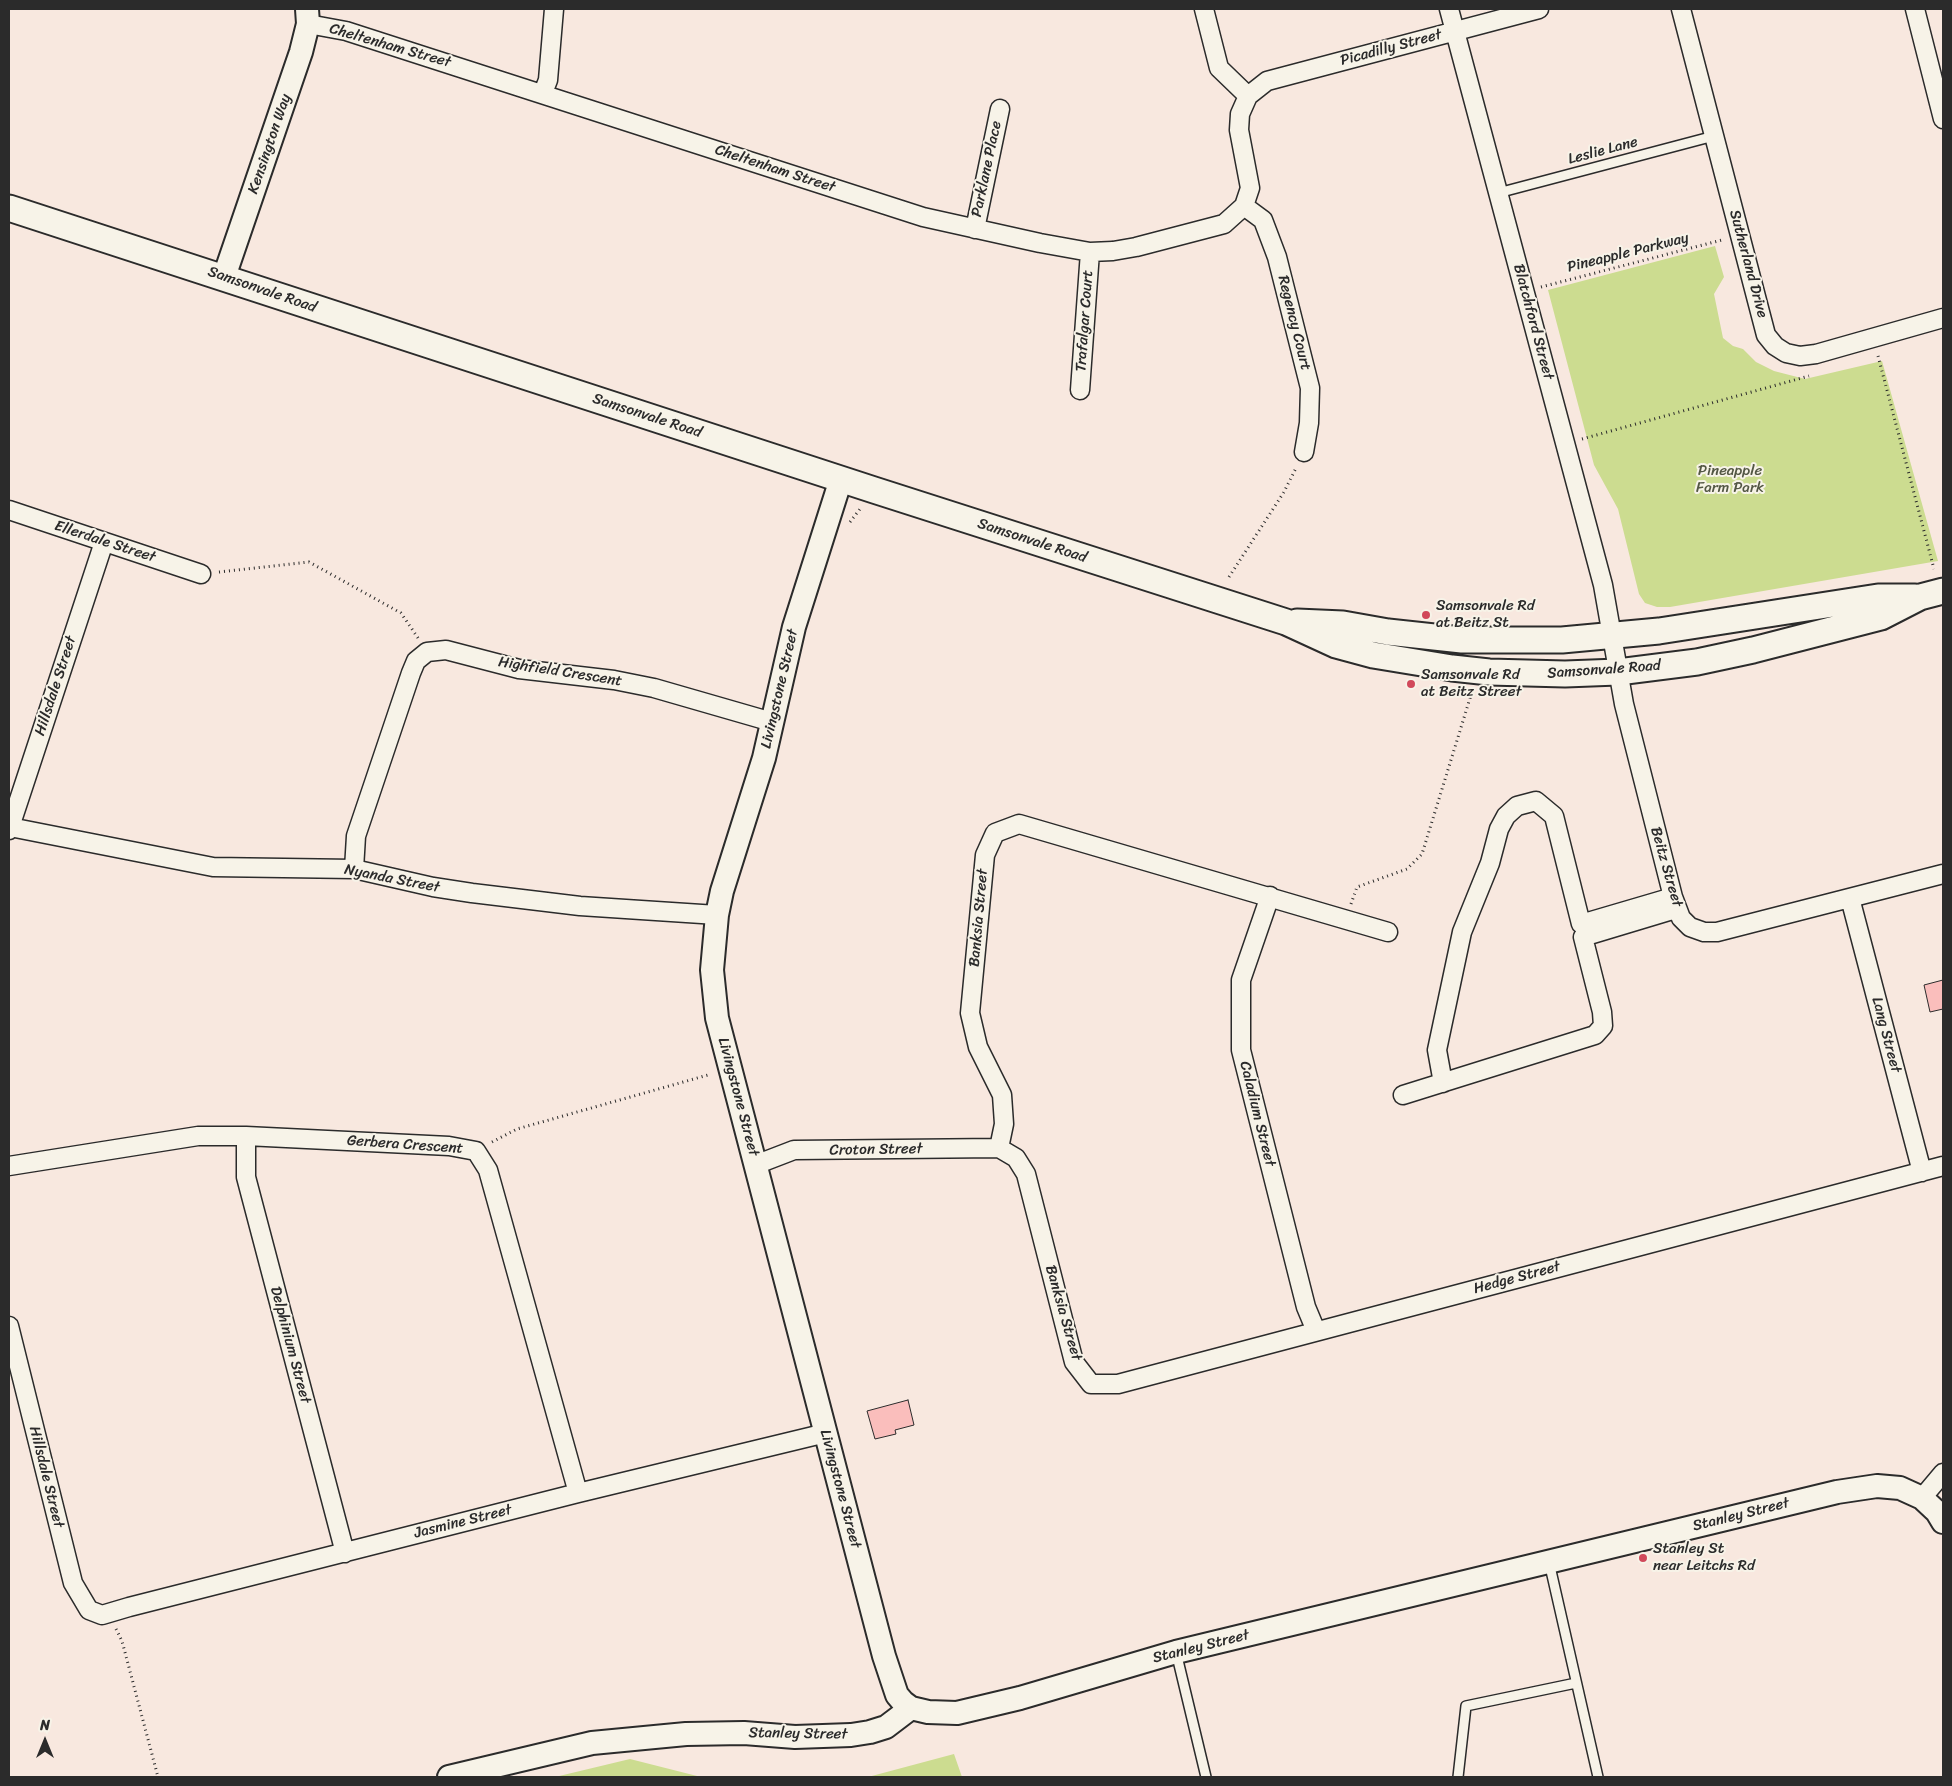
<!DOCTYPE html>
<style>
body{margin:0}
#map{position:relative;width:1952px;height:1786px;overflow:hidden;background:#f8e8df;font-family:Sriracha,sans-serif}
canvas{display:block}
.frame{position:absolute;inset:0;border:10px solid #2b2b2b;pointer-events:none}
.north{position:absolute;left:20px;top:1716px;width:50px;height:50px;-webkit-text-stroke:4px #f7f3e8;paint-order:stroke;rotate:0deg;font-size:14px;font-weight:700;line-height:20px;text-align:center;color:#2b2b2b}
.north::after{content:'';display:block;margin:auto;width:18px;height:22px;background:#2b2b2b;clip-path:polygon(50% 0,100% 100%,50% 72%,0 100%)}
</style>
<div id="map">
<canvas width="1952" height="1786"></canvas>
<div class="frame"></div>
<div class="north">N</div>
</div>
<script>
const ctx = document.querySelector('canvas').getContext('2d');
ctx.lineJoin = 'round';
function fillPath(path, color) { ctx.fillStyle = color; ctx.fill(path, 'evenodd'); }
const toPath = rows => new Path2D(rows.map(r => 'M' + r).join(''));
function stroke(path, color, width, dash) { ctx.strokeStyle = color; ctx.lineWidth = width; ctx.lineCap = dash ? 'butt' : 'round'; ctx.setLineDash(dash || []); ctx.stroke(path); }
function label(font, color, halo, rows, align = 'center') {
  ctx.font = font + ' Sriracha,sans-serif'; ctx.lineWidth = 4; ctx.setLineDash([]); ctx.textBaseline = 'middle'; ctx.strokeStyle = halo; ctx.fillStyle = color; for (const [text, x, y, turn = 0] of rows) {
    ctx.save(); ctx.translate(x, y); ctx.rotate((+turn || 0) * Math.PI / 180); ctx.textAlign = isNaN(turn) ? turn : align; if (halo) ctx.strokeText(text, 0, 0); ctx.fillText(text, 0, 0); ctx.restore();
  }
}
fillPath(toPath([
 [1715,246,1724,277,1714,294,1723,338,1733,346,1743,349,1756,362,1774,371,1805,379,1882,361,1938,561,1670,607,1657,607,1645,603,1639,594,1618,509,1594,465,1548,290],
 [954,1754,962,1777,868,1777],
 [630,1759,701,1777,555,1777]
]), '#ccdc90');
const building = toPath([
 [1943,980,1943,1009,1930,1012,1924,985,1943,980],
 [908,1400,914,1425,895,1430,896,1434,875,1439,867,1411,908,1400]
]);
fillPath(building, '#fabebc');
stroke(building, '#2b2b2b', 1);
const service = toPath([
 [1498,193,1714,136],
 [1549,1562,1598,1777],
 [1176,1652,1206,1777],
 [1458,1777,1466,1706,1576,1683]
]);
const minor = toPath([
 [1449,9,1603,585,1624,704,1673,897,1681,918,1690,927,1704,932,1717,932,1943,874],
 [1681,9,1766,335,1775,346,1786,353,1800,356,1816,354,1943,318],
 [1915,9,1943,119],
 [308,24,346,31,923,217,1040,243,1090,252,1113,251,1136,247,1224,224,1244,206,1250,188,1239,130,1240,114,1248,96,1219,68,1204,9],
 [543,93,548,80,554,9],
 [1248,96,1267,81,1539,9],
 [1244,206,1263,220,1277,257,1310,388,1309,423,1304,452],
 [975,229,1000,109],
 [1080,390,1090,252],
 [9,510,201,574],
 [10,827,213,867,354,869,433,887,472,893,580,906,717,915],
 [9,830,104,542],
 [354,869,356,836,411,673,416,661,427,652,446,650,519,669,614,680,654,688,772,722],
 [1270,896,1241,980,1241,1050,1306,1307,1316,1331],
 [1850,898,1922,1172],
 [1443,1083,1437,1050,1462,932,1490,863,1499,829,1506,816,1517,806,1536,801,1554,816,1581,924,1673,897],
 [1403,1095,1595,1035,1603,1026,1602,1012,1583,937,1676,909],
 [246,1136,246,1177,345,1553],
 [999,1148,1004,1124,1002,1095,978,1047,970,1013,985,855,995,833,1019,824,1388,932],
 [755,1165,794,1150,999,1148,1016,1158,1026,1174,1074,1362,1091,1384,1118,1384,1943,1166],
 [9,1166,198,1136,246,1136,449,1146,476,1151,488,1170,578,1493],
 [9,1326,73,1583,89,1610,102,1615,129,1607,578,1493,826,1433],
 [1922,1498,1943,1473]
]);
const tertiary = toPath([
 [224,277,301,52,308,24,307,9],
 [841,479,794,627,764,758,722,891,717,915,712,970,717,1018,884,1656,897,1695,903,1702,911,1708,928,1712,957,1713,1020,1698,1176,1652,1837,1492,1877,1486,1900,1488,1922,1498,1937,1512,1943,1522],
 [449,1777,592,1743,686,1734,744,1733,795,1737,851,1735,870,1732,886,1727,911,1708]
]);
const secondary = toPath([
 [9,208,874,490,1286,622,1336,645,1373,655,1452,668,1489,672,1565,674,1618,672,1697,662,1753,650,1881,617,1920,597,1943,591],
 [1297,622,1343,624,1388,632,1462,640,1562,640,1659,631,1878,597,1915,597]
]);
stroke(service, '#2b2b2b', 12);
stroke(minor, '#2b2b2b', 21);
stroke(tertiary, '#2b2b2b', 26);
stroke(secondary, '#2b2b2b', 29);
stroke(toPath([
 [1541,287,1722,240],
 [1878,356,1934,569],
 [1582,439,1809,376],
 [850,522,860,509],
 [219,572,309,562,401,613,418,638],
 [1229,577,1284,492,1296,468],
 [1351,904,1357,887,1407,869,1422,854,1471,695],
 [492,1142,517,1129,708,1075],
 [116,1629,122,1641,158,1777]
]), '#2b2b2b', 3, [1, 4]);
stroke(service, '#f7f3e8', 9);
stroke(minor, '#f7f3e8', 18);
stroke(tertiary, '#f7f3e8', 22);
stroke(secondary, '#f7f3e8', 25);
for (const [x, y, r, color] of [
 [1426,615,5,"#d1495b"],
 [1411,684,5,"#d1495b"],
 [1643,1558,5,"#d1495b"]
]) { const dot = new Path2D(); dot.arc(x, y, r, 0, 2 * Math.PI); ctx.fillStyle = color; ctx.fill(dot); stroke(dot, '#f7f3e8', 2); }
label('15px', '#2b2b2b', '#f7f3e8', [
 ["Cheltenham Street",390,46,16],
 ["Picadilly Street",1391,48,-15],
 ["Kensington Way",270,144,-71],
 ["Leslie Lane",1603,151,-15],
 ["Cheltenham Street",775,169,18],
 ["Parklane Place",987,169,-78],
 ["Pineapple Parkway",1628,253,-14],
 ["Sutherland Drive",1748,264,75],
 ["Samsonvale Road",262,290,19],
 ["Trafalgar Court",1085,321,-86],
 ["Blatchford Street",1533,322,75],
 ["Regency Court",1294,323,76],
 ["Samsonvale Road",647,416,18],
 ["Samsonvale Road",1032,541,18],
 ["Ellerdale Street",105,542,18],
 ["Samsonvale Road",1604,670,-4],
 ["Highfield Crescent",560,672,9],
 ["Hillsdale Street",56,686,-72],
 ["Livingstone Street",780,689,-77],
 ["Beitz Street",1666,867,74],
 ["Nyanda Street",392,879,11],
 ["Banksia Street",979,918,-85],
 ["Lang Street",1886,1035,75],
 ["Livingstone Street",738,1097,75],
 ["Caladium Street",1257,1114,76],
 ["Gerbera Crescent",405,1145,4],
 ["Croton Street",876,1150,-1],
 ["Hedge Street",1517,1278,-15],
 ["Banksia Street",1063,1313,74],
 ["Delphinium Street",290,1345,75],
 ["Hillsdale Street",46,1477,76],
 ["Livingstone Street",840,1489,75],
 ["Stanley Street",1741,1515,-14],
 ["Jasmine Street",463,1522,-14],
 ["Stanley Street",1201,1647,-14],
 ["Stanley Street",798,1734,1]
]);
label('15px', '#535744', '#f7f3e8', [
 ["Pineapple",1730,471],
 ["Farm Park",1730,488]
]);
label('15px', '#2b2b2b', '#f7f3e8', [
 ["Samsonvale Rd",1436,606],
 ["at Beitz St",1436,623],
 ["Samsonvale Rd",1421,675],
 ["at Beitz Street",1421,692],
 ["Stanley St",1653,1549],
 ["near Leitchs Rd",1653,1566]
], 'left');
</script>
